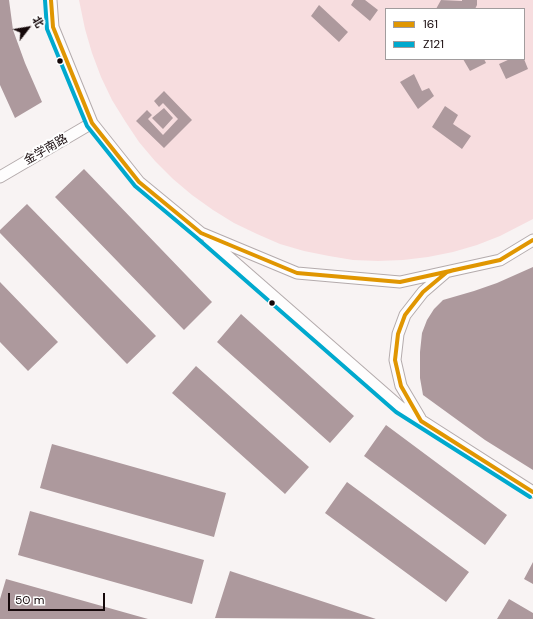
<!DOCTYPE html>
<meta charset="utf-8">
<style>
body{margin:0}
#map{position:relative;width:533px;height:619px;overflow:hidden;background:#f8f3f3;font-family:"DM Sans","Noto Sans SC",sans-serif}
canvas{display:block}
.legend{position:absolute;left:385px;top:8px;width:140px;height:52px;box-sizing:border-box;background:#fff;border:1px solid #a19c9d;margin:0;padding:5px 7px;list-style:none;font-size:12px;color:#15080a}
.legend li{display:flex;align-items:center;gap:8px;height:20px}
.legend b{width:20px;border:1px solid #a19c9d}
.north{position:absolute;left:8px;top:8px;width:40px;height:40px;-webkit-text-stroke:3px #fff;paint-order:stroke;rotate:59deg;font-size:11px;font-weight:700;line-height:16px;text-align:center;color:#15080a}
.north::after{content:'';display:block;margin:auto;width:14px;height:18px;background:#15080a;clip-path:polygon(50% 0,100% 100%,50% 72%,0 100%)}
.scale{position:absolute;left:8px;top:593px;width:97px;height:18px;box-sizing:border-box;border:2px solid #15080a;border-top:0;padding-left:5px;font-size:12px;line-height:14px;white-space:nowrap;color:#15080a;-webkit-text-stroke:3px #fff;paint-order:stroke}
</style>
<div id="map">
<canvas width="533" height="619"></canvas>
<ul class="legend">
<li><b style="height:5px;background:#e09601"></b>161</li>
<li><b style="height:5px;background:#00a9ce"></b>Z121</li>
</ul>
<div class="north">北</div>
<div class="scale">50 m</div>
</div>
<script>
const ctx = document.querySelector('canvas').getContext('2d');
ctx.lineJoin = 'round';
function fillPath(path, color) { ctx.fillStyle = color; ctx.fill(path, 'evenodd'); }
const toPath = rows => new Path2D(rows.map(r => 'M' + r).join(''));
function stroke(path, color, width, dash) { ctx.strokeStyle = color; ctx.lineWidth = width; ctx.lineCap = dash ? 'butt' : 'round'; ctx.setLineDash(dash || []); ctx.stroke(path); }
function label(font, color, halo, rows, align = 'center') {
  ctx.font = font + ' "DM Sans","Noto Sans SC",sans-serif'; ctx.lineWidth = 4; ctx.setLineDash([]); ctx.textBaseline = 'middle'; ctx.strokeStyle = halo; ctx.fillStyle = color; for (const [text, x, y, turn = 0] of rows) {
    ctx.save(); ctx.translate(x, y); ctx.rotate((+turn || 0) * Math.PI / 180); ctx.textAlign = isNaN(turn) ? turn : align; if (halo) ctx.strokeText(text, 0, 0); ctx.fillText(text, 0, 0); ctx.restore();
  }
}
fillPath(toPath([
 [79,0,533,0,533,219,500,236,477,245,453,252,428,257,403,260,378,261,353,260,329,256,304,251,280,244,257,234,234,223,213,210,192,195,173,179,155,161,139,142,125,121,112,100,101,77,92,53,85,29],
 [386,9,524,9,524,59,386,59]
]), '#f7dddf');
fillPath(toPath([
 [0,0,9,0,13,30,25,63,42,102,15,118,0,85],
 [354,0,365,0,378,10,370,21,351,5],
 [441,0,462,1,462,0,477,0,477,5,475,9,436,9],
 [319,5,348,32,339,42,311,16],
 [463,59,484,59,486,63,470,71],
 [510,59,524,59,528,69,506,79,499,64],
 [414,74,422,91,429,88,434,96,418,109,400,82],
 [164,91,192,120,164,148,136,121,147,110,152,115,148,119,163,135,178,119,163,103,159,107,154,101],
 [445,106,458,115,453,124,471,136,462,149,432,127],
 [164,108,173,118,163,129,152,118],
 [84,169,212,302,184,330,55,197],
 [27,204,156,336,127,364,0,233,0,230],
 [533,267,533,470,485,440,423,395,420,378,420,352,422,333,427,320,434,309,443,300,474,291,497,283],
 [0,282,58,342,28,371,0,342],
 [241,314,354,416,330,443,217,342],
 [196,366,309,467,285,494,172,393],
 [386,425,507,515,485,545,364,456],
 [52,444,226,493,214,537,40,488],
 [347,482,469,572,446,602,325,513],
 [30,511,204,560,192,604,18,555],
 [533,562,533,584,524,579],
 [230,571,376,619,215,618],
 [6,579,148,619,0,619,0,599],
 [509,599,533,613,533,619,497,619]
]), '#ad999d');
const street = toPath([
 [51,0,53,27,92,123,139,182,201,233,297,273,400,282,500,260,533,240],
 [0,177,92,123],
 [209,240,400,407,533,492],
 [420,418,401,386,395,360,398,334,405,315,423,292,445,273]
]);
stroke(street, '#b4abac', 13);
stroke(street, '#fefdfd', 11);
stroke(toPath([
 [51,0,53,27,92,123,139,182,201,233,297,273,400,282,500,260,533,240],
 [454,270,447,272,423,292,405,315,398,334,395,360,401,386,421,421,533,492]
]), '#e09601', 4);
stroke(toPath([
 [45,0,47,29,87,126,135,186,197,238,396,412,530,497]
]), '#00a9ce', 4);
for (const [x, y, r, color] of [
 [60,61,3.5,"#15080a"],
 [272,303,3.5,"#15080a"]
]) { const dot = new Path2D(); dot.arc(x, y, r, 0, 2 * Math.PI); ctx.fillStyle = color; ctx.fill(dot); stroke(dot, '#fff', 1.5); }
label('12px', '#15080a', '#fff', [
 ["金学南路",46,150,-30]
]);
</script>
